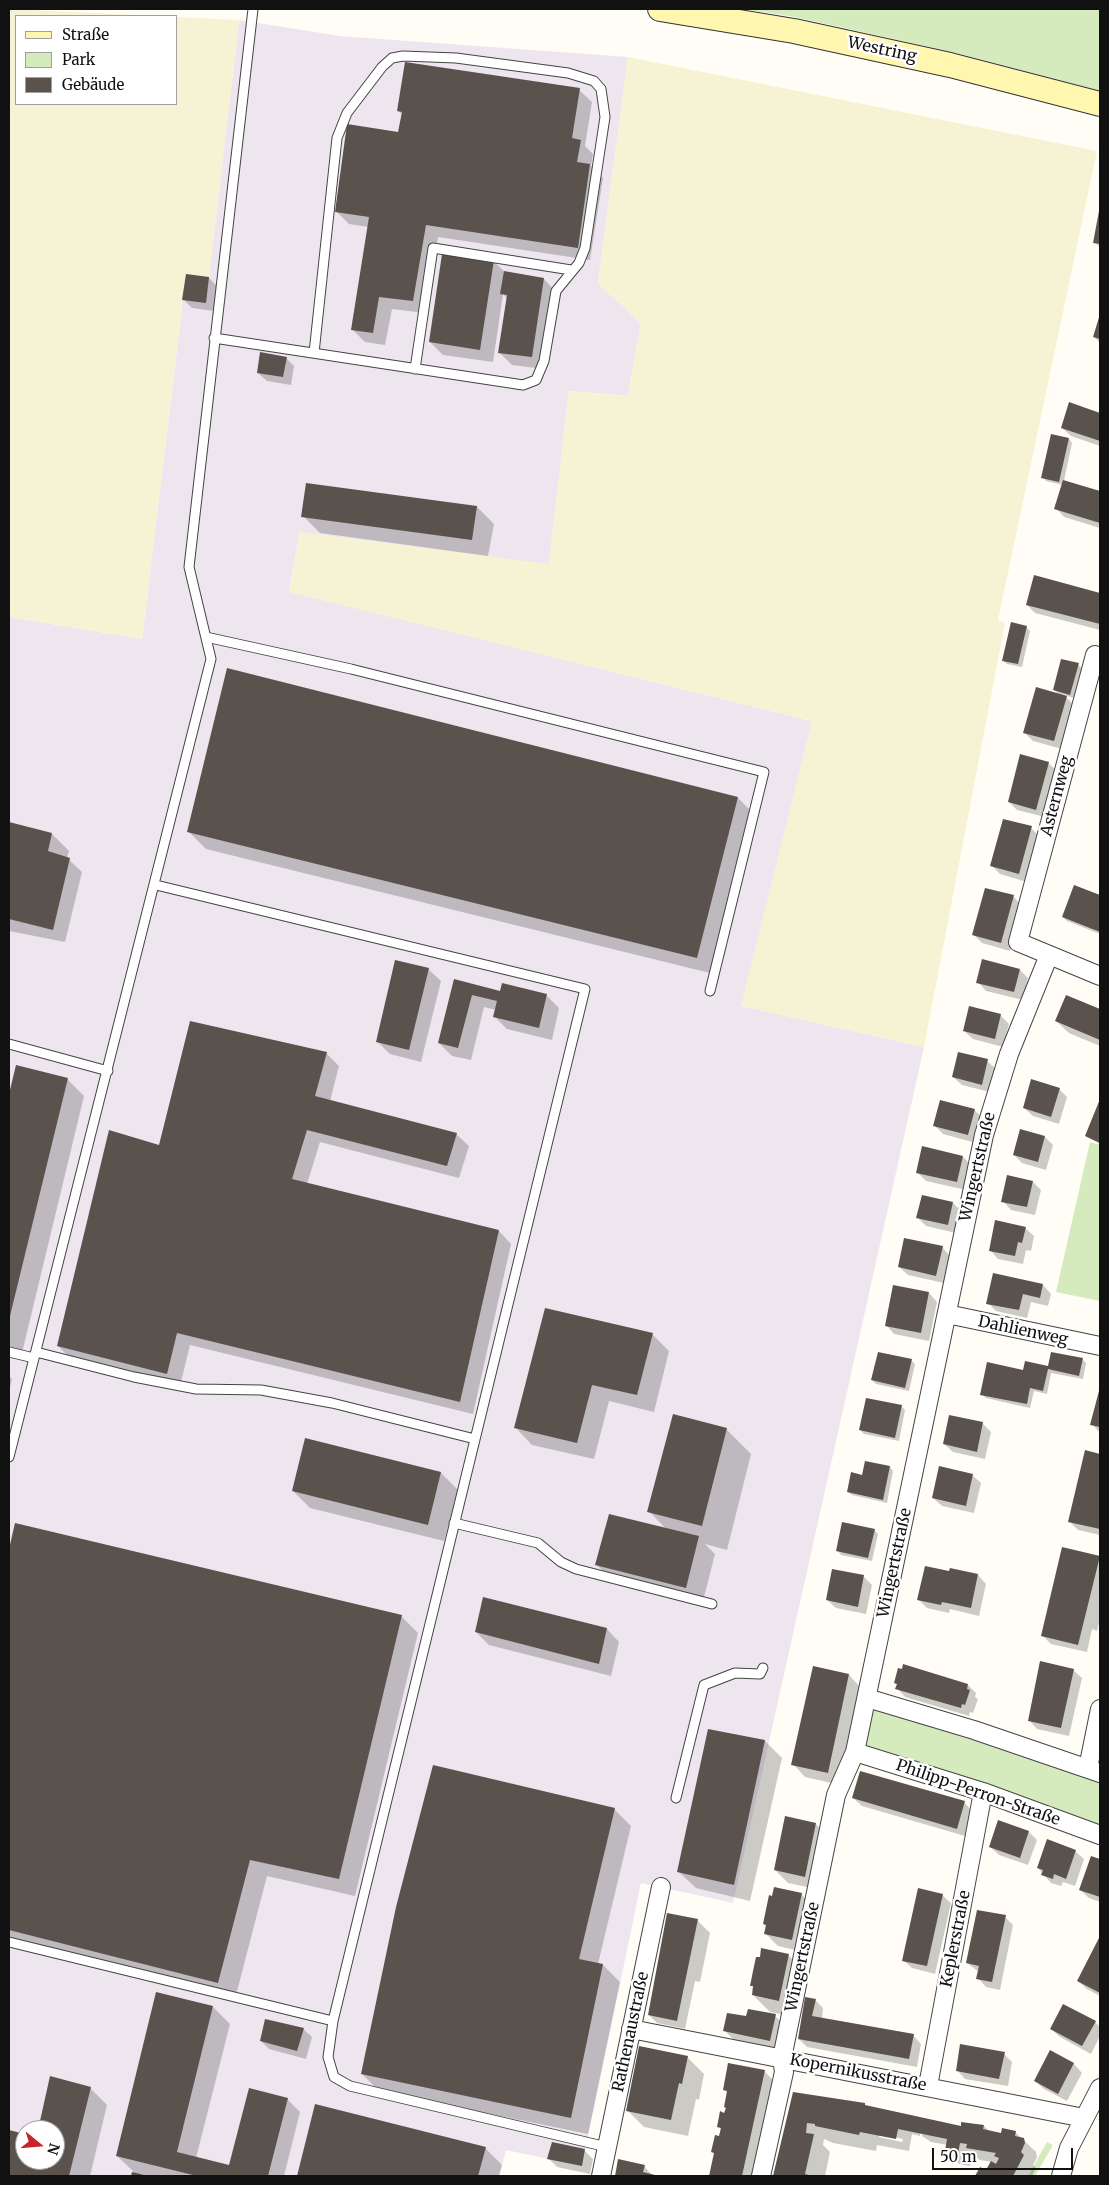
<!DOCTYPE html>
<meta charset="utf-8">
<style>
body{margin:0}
#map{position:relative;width:1109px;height:2185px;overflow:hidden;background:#fffdf5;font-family:Merriweather,serif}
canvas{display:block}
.frame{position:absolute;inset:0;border:10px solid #111;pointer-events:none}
.legend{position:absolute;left:15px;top:15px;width:162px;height:90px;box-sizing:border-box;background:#fff;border:1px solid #a0a0a0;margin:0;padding:6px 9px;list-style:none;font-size:15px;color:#111}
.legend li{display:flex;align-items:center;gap:10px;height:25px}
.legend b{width:25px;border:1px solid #a0a0a0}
.north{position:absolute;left:15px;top:2120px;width:50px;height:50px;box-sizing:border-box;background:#fff;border:1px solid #a0a0a0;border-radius:50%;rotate:107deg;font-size:14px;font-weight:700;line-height:20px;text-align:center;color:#111}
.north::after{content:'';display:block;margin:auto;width:18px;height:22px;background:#c4262e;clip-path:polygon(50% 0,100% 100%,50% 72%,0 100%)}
.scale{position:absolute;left:932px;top:2148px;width:141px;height:22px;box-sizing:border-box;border:2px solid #111;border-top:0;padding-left:6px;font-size:15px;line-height:18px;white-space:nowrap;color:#111;-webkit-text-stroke:4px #fff;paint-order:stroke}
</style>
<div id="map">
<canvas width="1109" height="2185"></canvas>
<div class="frame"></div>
<ul class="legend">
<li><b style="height:6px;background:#fff6b0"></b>Straße</li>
<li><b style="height:14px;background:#d5ebbd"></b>Park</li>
<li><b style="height:14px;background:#5a524d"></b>Gebäude</li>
</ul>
<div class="north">N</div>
<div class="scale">50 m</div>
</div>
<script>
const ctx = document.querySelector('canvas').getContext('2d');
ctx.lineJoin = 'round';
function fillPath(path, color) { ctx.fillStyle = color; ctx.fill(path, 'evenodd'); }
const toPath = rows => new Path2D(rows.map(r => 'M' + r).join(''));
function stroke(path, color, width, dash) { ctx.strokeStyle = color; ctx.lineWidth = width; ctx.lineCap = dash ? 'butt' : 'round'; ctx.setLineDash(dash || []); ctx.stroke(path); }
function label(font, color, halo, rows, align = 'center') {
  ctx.font = font + ' Merriweather,serif'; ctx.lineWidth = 5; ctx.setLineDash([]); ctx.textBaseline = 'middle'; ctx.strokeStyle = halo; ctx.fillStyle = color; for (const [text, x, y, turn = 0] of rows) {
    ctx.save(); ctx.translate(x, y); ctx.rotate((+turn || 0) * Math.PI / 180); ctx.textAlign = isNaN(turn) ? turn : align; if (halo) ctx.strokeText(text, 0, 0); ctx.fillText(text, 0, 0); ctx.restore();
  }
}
fillPath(toPath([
 [239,20,340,36,628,57,598,283,641,324,628,396,569,391,549,565,300,532,289,591,812,721,742,1006,924,1047,733,1903,641,1883,582,2166,506,2150,499,2176,9,2176,9,617,142,639,186,274,209,276],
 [25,2130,55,2130,55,2160,25,2160]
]), '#eee6ef');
fillPath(toPath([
 [9,9,156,16,16,16,16,104,176,104,176,17,239,20,209,277,186,274,142,639,9,617],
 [628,57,1097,151,998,620,1005,623,924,1047,741,1006,812,721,289,592,300,532,549,564,569,391,628,396,641,324,598,283]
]), '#f6f3d4');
fillPath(toPath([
 [743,9,1100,9,1100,91,952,52,795,17],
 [1090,1142,1100,1145,1100,1301,1056,1292],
 [872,1704,1100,1779,1100,1831,861,1750],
 [1047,2142,1053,2145,1035,2176,1028,2176]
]), '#d5ebbd');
fillPath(toPath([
 [579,90,592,102,585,146,593,154,591,166,603,178,590,260,438,237,425,313,392,309,385,345,365,342,353,330,369,227,349,224,336,211,399,133,403,115,398,111],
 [1100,213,1100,247,1094,242],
 [493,261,505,272,544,279,556,292,544,369,512,365,499,352,508,299,503,294,493,362,443,355,430,342],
 [209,278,217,286,214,311,192,308,184,300],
 [1100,317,1100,343,1094,337],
 [286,358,294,366,291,385,267,381,258,373],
 [1070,404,1100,414,1100,446,1071,436,1062,428],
 [1069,439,1072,443,1064,481,1100,492,1100,528,1064,517,1056,508,1063,485,1046,481,1043,477],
 [307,484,477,507,494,524,488,556,320,533,303,516],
 [1034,577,1100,594,1100,630,1035,613,1027,605],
 [1026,627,1030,631,1022,667,1007,664,1003,660],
 [1078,665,1082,668,1074,698,1064,695,1075,706,1062,749,1033,741,1024,732,1061,696,1054,690],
 [228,670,738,798,755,815,714,974,206,849,189,832],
 [1048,763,1057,771,1045,817,1017,810,1009,802],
 [9,824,52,834,69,851,67,858,82,872,65,942,9,931],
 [1031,828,1039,836,1027,882,1000,874,992,866],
 [1075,887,1100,897,1100,934,1067,921,1063,917],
 [1013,896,1021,905,1010,951,982,943,974,935],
 [428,969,441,981,421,1062,390,1054,377,1041],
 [1020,970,1028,978,1023,1000,986,991,978,982],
 [454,980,501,992,546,995,559,1008,552,1040,507,1029,494,1016,496,1010,484,1007,471,1060,452,1056,439,1043],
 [1066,997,1100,1011,1100,1046,1069,1033,1056,1021],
 [1000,1015,1009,1024,1003,1047,973,1039,964,1031],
 [326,1053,339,1066,330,1101,456,1134,469,1146,459,1178,320,1142,307,1184,499,1231,511,1244,473,1414,190,1345,180,1386,71,1359,58,1346,160,1146],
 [987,1061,996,1069,990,1092,962,1085,953,1077],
 [17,1067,67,1079,84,1096,22,1353,9,1349,9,1099],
 [1059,1089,1067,1097,1059,1124,1033,1116,1024,1108],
 [1100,1102,1100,1144,1086,1136],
 [974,1110,983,1118,976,1143,943,1134,935,1126],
 [1045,1137,1053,1145,1046,1170,1022,1163,1014,1155],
 [963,1157,971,1165,966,1190,926,1181,917,1172],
 [1033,1182,1041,1190,1035,1215,1011,1210,1003,1201],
 [953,1203,961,1211,956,1233,926,1226,918,1218],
 [1025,1228,1034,1236,1031,1251,1026,1250,1023,1264,998,1259,990,1250],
 [942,1247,950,1256,944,1283,908,1275,899,1267],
 [1043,1285,1051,1294,1048,1306,1031,1302,1027,1318,996,1311,988,1303],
 [929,1293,937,1302,929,1341,894,1334,886,1325],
 [652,1334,669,1351,654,1412,609,1401,594,1459,532,1445,516,1428],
 [1082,1359,1086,1363,1083,1379,1051,1373,1047,1394,1034,1391,1030,1408,986,1398,982,1394,1024,1371],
 [911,1360,915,1364,909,1391,876,1384,872,1380],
 [9,1376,12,1379,9,1392],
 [1100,1390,1100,1433,1092,1424],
 [901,1406,905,1410,899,1441,864,1434,860,1430],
 [950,1417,983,1424,991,1432,985,1459,953,1452,944,1444],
 [726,1429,751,1454,727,1550,705,1544,715,1554,702,1605,614,1582,597,1565,667,1530,649,1511],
 [1086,1451,1100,1455,1100,1535,1078,1530,1069,1521],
 [890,1467,893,1471,887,1503,852,1495,848,1492,863,1476],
 [441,1473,458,1490,444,1541,310,1508,293,1491],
 [972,1475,981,1483,974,1513,942,1506,933,1498],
 [16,1524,401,1616,418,1633,355,1896,267,1876,235,1999,9,1942,9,1554],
 [874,1530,878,1534,872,1561,841,1555,838,1551],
 [1099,1557,1100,1619,1097,1631,1092,1629,1087,1652,1051,1644,1042,1635],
 [951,1569,978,1575,986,1584,979,1616,950,1609,949,1613,927,1608,919,1600,950,1573],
 [863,1576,872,1585,866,1614,836,1608,827,1600],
 [607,1629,619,1642,611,1676,489,1645,476,1632],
 [1073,1670,1082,1678,1069,1736,1037,1729,1029,1720],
 [849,1675,861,1688,840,1785,805,1777,793,1764],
 [895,1683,968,1685,976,1693,975,1697,978,1699,973,1713,970,1712,969,1716,905,1697,897,1688,898,1685],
 [709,1731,765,1741,782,1758,750,1901,696,1888,679,1872],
 [853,1798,964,1802,972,1811,965,1836,862,1806],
 [614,1809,631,1826,598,1964,603,1965,620,1982,588,2134,379,2091,362,2074],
 [816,1824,828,1837,817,1889,788,1883,775,1870],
 [1029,1832,1037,1840,1028,1865,999,1855,990,1847],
 [1075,1851,1084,1859,1075,1886,1063,1882,1061,1886,1051,1883,1038,1868],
 [1092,1857,1100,1860,1100,1902,1089,1898,1080,1890],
 [801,1894,814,1907,804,1952,778,1946,766,1934,767,1927,764,1924],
 [942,1895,951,1903,935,1974,912,1968,903,1960],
 [1005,1917,1013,1925,1000,1990,986,1987,978,1978,979,1972,967,1963],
 [697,1920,710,1933,700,1982,695,1981,685,2029,657,2023,649,2015],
 [1100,1939,1100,1996,1087,1989,1078,1981],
 [788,1955,801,1968,796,2017,770,2012,753,1995,754,1988,752,1985],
 [815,2000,823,2008,822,2019,913,2035,921,2044,917,2067,807,2047,799,2039],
 [213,2007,230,2024,196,2158,230,2166,287,2099,300,2112,284,2176,203,2176,192,2174,192,2176,132,2176,133,2171,117,2156],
 [775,2016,788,2028,783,2053,738,2044,725,2031,747,2018],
 [1095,2022,1100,2027,1100,2036,1091,2054,1060,2037,1051,2029],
 [303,2029,312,2037,306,2059,269,2049,261,2041],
 [1051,2052,1074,2064,1082,2073,1067,2101,1044,2089,1035,2081],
 [1004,2054,1012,2062,1008,2086,965,2079,957,2070],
 [687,2057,704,2074,699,2100,696,2099,688,2136,644,2127,627,2110],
 [764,2071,777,2084,757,2176,710,2176,715,2155,712,2151,722,2130,718,2126,725,2114,728,2093,724,2089],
 [90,2088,107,2105,90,2176,9,2176,9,2132,25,2136,25,2160,55,2160,55,2130,39,2130],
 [794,2093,962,2127,962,2123,984,2126,989,2131,1002,2134,1015,2132,1036,2152,1037,2157,1033,2165,1036,2168,1032,2176,977,2176,981,2169,991,2174,992,2162,980,2160,972,2155,970,2166,959,2164,946,2151,948,2145,931,2142,922,2136,926,2120,923,2120,920,2136,912,2134,909,2151,877,2145,876,2151,833,2143,824,2139,823,2145,830,2152,825,2176,775,2176],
 [879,2134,903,2139,902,2142,879,2137],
 [316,2106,485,2148,502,2165,499,2176,298,2176],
 [584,2150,593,2159,590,2174,557,2167,549,2159],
 [619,2161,644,2166,652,2175,657,2176,616,2176]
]), '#0003');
fillPath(toPath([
 [405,62,580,88,572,138,581,140,577,162,590,164,578,248,426,225,413,301,379,297,373,333,351,330,369,217,335,212,347,124,398,132,402,112,397,111],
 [1099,211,1100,211,1100,244,1093,243],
 [442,254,494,260,480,350,429,342],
 [504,271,544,278,532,357,498,353,507,295,500,294],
 [186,274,209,277,206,303,182,300],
 [1100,314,1100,339,1093,337],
 [260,352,287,357,283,377,257,373],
 [1069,402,1100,413,1100,441,1061,428],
 [1051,434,1069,438,1059,482,1041,478],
 [1063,480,1100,491,1100,523,1054,509],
 [306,483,477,506,472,540,301,517],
 [1034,575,1100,593,1100,624,1026,605],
 [1011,622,1027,626,1018,664,1002,661],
 [1061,659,1079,663,1070,695,1053,690],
 [227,668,738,797,697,958,187,832],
 [1036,687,1067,696,1054,741,1023,733],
 [1020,754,1049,762,1036,810,1008,802],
 [1003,819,1032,826,1019,874,990,866],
 [9,822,52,833,48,851,70,858,53,930,9,919],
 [1074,885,1100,895,1100,932,1062,917],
 [985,888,1014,895,1001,943,972,935],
 [982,959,1020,969,1014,992,976,983],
 [395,960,429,968,409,1050,376,1042],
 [454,979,500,991,502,983,547,994,539,1028,493,1017,497,1001,472,995,458,1048,438,1043],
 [1066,995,1100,1009,1100,1040,1055,1021],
 [969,1006,1001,1014,995,1039,963,1031],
 [190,1021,327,1052,315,1096,457,1133,447,1166,307,1130,292,1179,499,1230,460,1402,177,1333,167,1374,57,1346,109,1130,159,1145],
 [958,1052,988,1059,982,1085,952,1077],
 [16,1065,68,1078,9,1320,9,1094],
 [1031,1079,1060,1088,1051,1117,1023,1108],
 [1100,1099,1100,1143,1085,1136],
 [940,1100,975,1109,968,1135,933,1126],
 [1020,1129,1045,1136,1038,1162,1013,1155],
 [922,1146,963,1156,957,1182,916,1173],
 [1007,1175,1033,1181,1027,1207,1001,1202],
 [922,1195,953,1202,948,1225,916,1218],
 [995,1220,1026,1227,1022,1243,1018,1242,1015,1256,989,1251],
 [904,1238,943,1246,936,1276,898,1267],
 [993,1273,1043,1284,1040,1298,1023,1294,1019,1310,986,1304],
 [893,1285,929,1292,921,1333,885,1326],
 [545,1308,653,1333,637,1395,592,1385,577,1443,514,1428],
 [878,1352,912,1359,905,1388,871,1380],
 [1051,1352,1083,1358,1079,1376,1048,1369,1043,1391,1030,1388,1027,1404,980,1395,987,1362,1023,1370,1025,1361,1048,1366],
 [1100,1387,1100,1427,1090,1425],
 [866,1398,902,1405,895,1438,859,1430],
 [673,1414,727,1428,702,1526,647,1512],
 [949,1415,983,1422,977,1452,943,1444],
 [305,1438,441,1472,428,1525,292,1491],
 [1085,1450,1100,1454,1100,1529,1068,1522],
 [865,1461,890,1466,883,1500,847,1492,851,1472,862,1475],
 [939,1466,973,1474,966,1506,932,1498],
 [609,1514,699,1536,686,1588,595,1565],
 [842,1522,875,1529,868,1558,836,1551],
 [15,1523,402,1615,339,1879,250,1860,218,1983,9,1930,9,1549],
 [1062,1547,1100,1556,1078,1645,1041,1636],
 [925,1566,949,1571,950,1568,978,1574,971,1608,942,1602,941,1605,917,1600],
 [832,1569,864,1575,858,1607,826,1600],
 [483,1597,607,1628,599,1664,475,1632],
 [1040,1661,1074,1669,1061,1728,1028,1721],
 [903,1664,968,1684,967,1689,970,1690,965,1705,962,1704,961,1708,895,1689,897,1684,894,1683,898,1668,902,1669],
 [813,1666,849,1674,828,1773,791,1765],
 [708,1729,765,1740,734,1885,677,1872],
 [433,1765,615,1808,579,1959,603,1964,571,2118,361,2074,396,1907],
 [860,1771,965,1801,957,1829,852,1798],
 [785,1816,816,1823,805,1877,774,1870],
 [998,1820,1029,1831,1020,1858,989,1847],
 [1047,1839,1076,1850,1066,1879,1054,1874,1053,1879,1041,1875,1043,1870,1037,1868],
 [1091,1856,1100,1859,1100,1897,1079,1890],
 [774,1887,802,1893,792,1940,764,1934,766,1925,763,1924,769,1895,772,1896],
 [918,1888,943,1894,927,1966,902,1961],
 [977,1910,1006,1915,992,1982,976,1979,979,1966,966,1963],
 [667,1913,698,1919,677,2021,648,2015],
 [1100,1936,1100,1993,1077,1981],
 [761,1948,789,1954,779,2001,752,1995,753,1986,750,1986,753,1971,756,1957,760,1957],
 [156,1992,213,2006,177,2152,229,2165,249,2088,288,2098,268,2176,197,2176,116,2156],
 [805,1997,816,1999,812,2016,914,2034,909,2059,798,2039],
 [1063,2004,1096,2021,1082,2046,1050,2029],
 [748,2009,776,2014,770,2041,723,2031,727,2013,746,2016],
 [265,2019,304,2028,297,2051,260,2041],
 [960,2044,1005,2052,999,2079,956,2071],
 [639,2046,688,2056,682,2084,679,2083,671,2120,626,2111],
 [1050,2050,1074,2063,1058,2094,1034,2081],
 [728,2063,765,2070,742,2176,709,2176,714,2153,711,2152,715,2135,719,2136,721,2128,717,2127,720,2111,724,2113,726,2108,724,2107,727,2091,723,2090],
 [50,2076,91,2087,69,2176,9,2176,9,2130,25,2134,25,2160,55,2160,55,2130,38,2130],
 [793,2092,865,2103,865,2105,961,2126,961,2122,984,2125,983,2129,1001,2133,1002,2128,1016,2131,1015,2136,1024,2138,1025,2143,1021,2152,1024,2155,1013,2176,975,2176,980,2167,986,2170,991,2161,996,2164,999,2158,994,2156,996,2153,966,2148,967,2144,960,2143,958,2154,945,2151,947,2139,898,2129,896,2139,860,2132,859,2135,815,2126,815,2124,807,2123,806,2133,814,2134,805,2174,812,2176,773,2176],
 [315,2104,486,2147,478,2176,297,2176],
 [552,2142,585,2149,582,2166,547,2159],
 [618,2159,645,2165,643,2172,659,2176,615,2176],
 [132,2172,148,2176,131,2176]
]), '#5a524d');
const lane = toPath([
 [214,338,510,383,523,385,536,380,544,361,556,291,579,263,585,248,605,117,601,89,594,81,568,73,456,58,403,56,392,58,382,67,347,113,337,138,314,353],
 [415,369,433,248,571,270],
 [206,637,351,669,764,772,710,991],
 [9,1044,108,1071],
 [9,1352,34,1358],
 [36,1352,134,1377,196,1389,261,1390,332,1403,475,1439],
 [9,1457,211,659,189,567,253,9],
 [454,1523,538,1543,561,1562,576,1569,712,1604],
 [676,1798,704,1685,735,1673,760,1674,763,1668],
 [9,1942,333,2021,585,989,156,885],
 [333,2021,328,2057,334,2077,350,2086,607,2147]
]);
const street = toPath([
 [1100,657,1095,655,1018,942,1100,976],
 [947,1314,1100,1346],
 [867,1698,974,1730,1100,1773],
 [855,1752,983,1792,1100,1835],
 [1088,1768,1100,1709],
 [631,2029,1084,2118],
 [928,2086,983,1792],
 [601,2176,661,1887],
 [761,2176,784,2072,782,2058,836,1795,855,1752,984,1135,1009,1054,1049,955],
 [1061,2176,1069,2148,1100,2088]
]);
const secondary = toPath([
 [660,9,794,31,950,65,1100,104]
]);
stroke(lane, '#444', 11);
stroke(street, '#444', 20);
stroke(secondary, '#333', 26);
stroke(lane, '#fff', 9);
stroke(street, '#fff', 18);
stroke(secondary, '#fff6b0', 24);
label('16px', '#111', '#fff', [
 ["Westring",882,50,12],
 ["Asternweg",1057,796,-75],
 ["Wingertstraße",978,1167,-77],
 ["Dahlienweg",1023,1331,12],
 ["Wingertstraße",895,1563,-78],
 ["Philipp-Perron-Straße",978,1793,19],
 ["Keplerstraße",956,1939,-79],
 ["Wingertstraße",803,1957,-78],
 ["Rathenaustraße",631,2032,-78],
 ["Kopernikusstraße",858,2073,11]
]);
</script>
